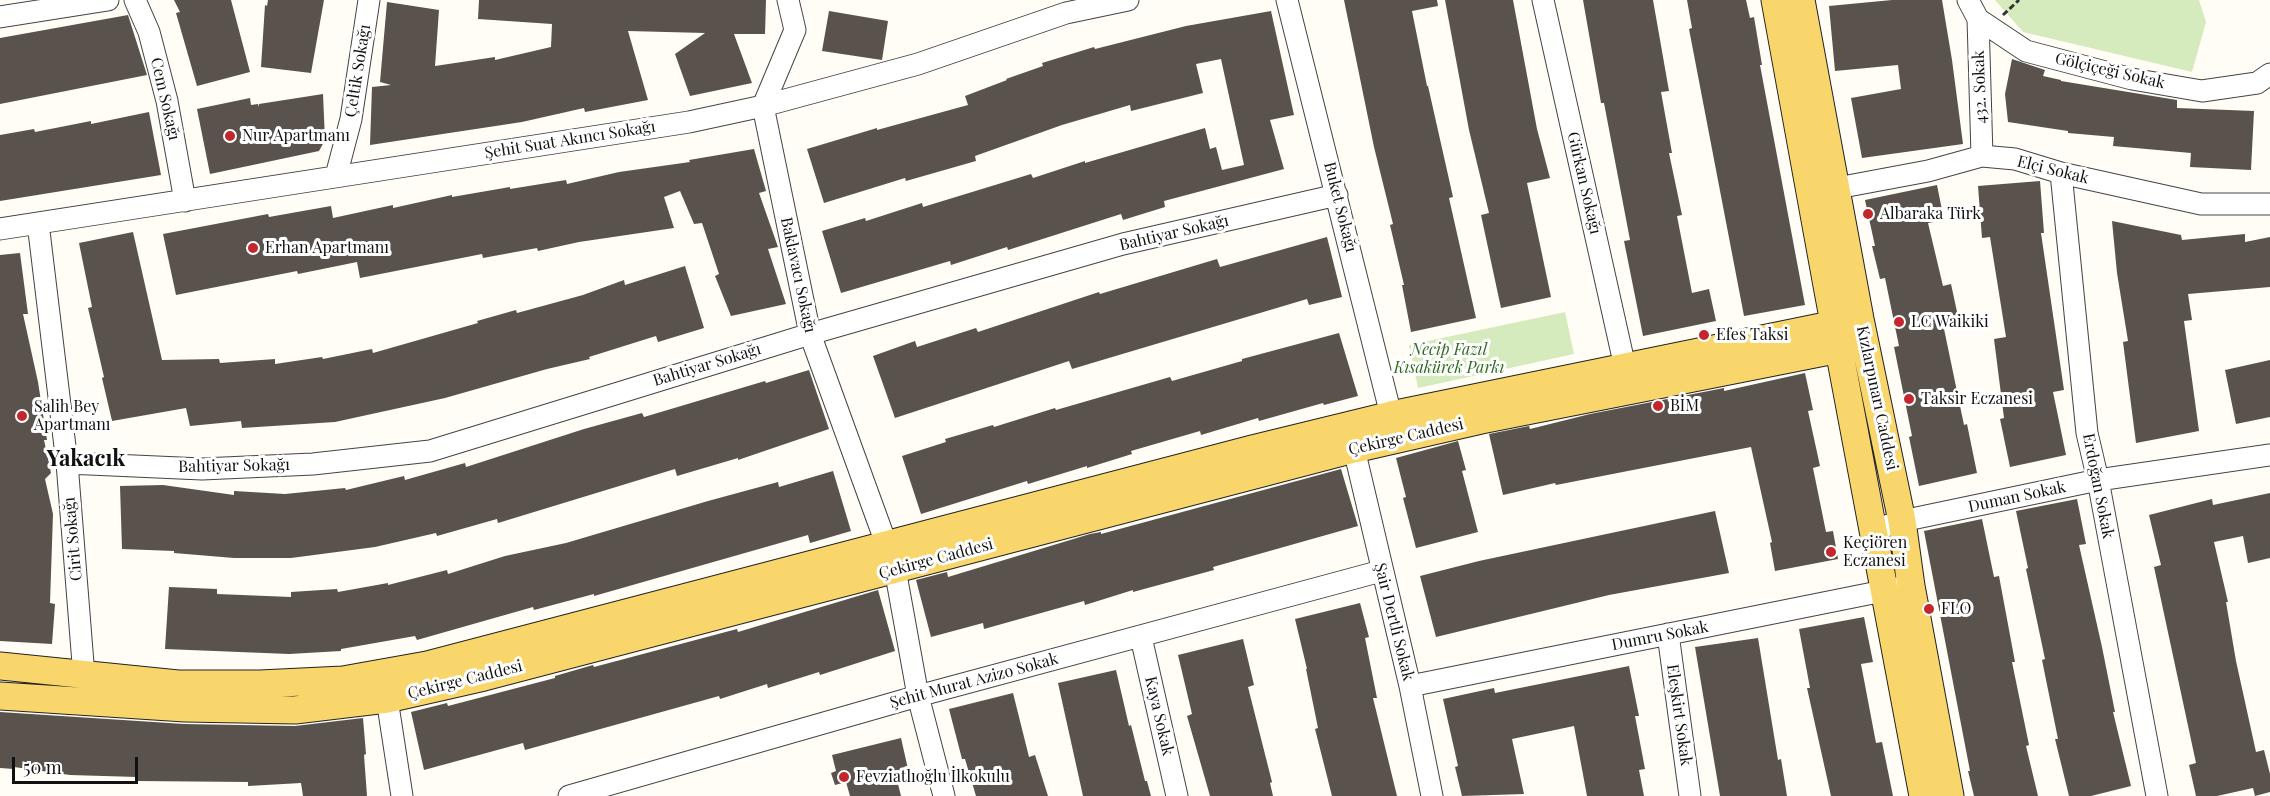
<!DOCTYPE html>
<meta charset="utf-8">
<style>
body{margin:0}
#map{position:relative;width:2270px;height:796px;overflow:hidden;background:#fffdf5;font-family:"Playfair Display",serif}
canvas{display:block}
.scale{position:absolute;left:12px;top:757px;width:126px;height:27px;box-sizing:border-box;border:3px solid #111;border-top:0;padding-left:8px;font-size:18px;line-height:21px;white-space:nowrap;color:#111;-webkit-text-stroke:4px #fff;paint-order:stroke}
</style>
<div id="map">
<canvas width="2270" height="796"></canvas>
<div class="scale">50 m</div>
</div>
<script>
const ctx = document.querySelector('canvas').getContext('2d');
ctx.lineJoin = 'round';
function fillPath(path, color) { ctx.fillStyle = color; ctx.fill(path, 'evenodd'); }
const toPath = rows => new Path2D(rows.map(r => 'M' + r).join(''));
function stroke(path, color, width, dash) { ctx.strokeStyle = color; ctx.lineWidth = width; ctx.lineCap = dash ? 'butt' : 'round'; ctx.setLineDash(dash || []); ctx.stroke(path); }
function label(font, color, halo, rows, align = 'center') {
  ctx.font = font + ' "Playfair Display",serif'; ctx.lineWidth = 6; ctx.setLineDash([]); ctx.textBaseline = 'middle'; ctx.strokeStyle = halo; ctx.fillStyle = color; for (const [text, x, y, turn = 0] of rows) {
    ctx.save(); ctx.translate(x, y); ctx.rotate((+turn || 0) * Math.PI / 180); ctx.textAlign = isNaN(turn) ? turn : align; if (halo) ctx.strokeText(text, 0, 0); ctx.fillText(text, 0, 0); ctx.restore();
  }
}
fillPath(toPath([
 [1995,0,2199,0,2206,22,2192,72,2023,32],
 [1565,312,1574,354,1418,388,1409,345]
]), '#d5ebbd');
fillPath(toPath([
 [174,0,231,0,250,72,197,86,176,13,180,12],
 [268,0,324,0,311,73,261,67,265,5,267,6],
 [479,0,766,0,765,34,734,34,752,83,690,96,675,54,705,33,628,31,648,100,585,112,584,108,522,122,370,145,372,87,391,85,380,82,387,2,439,10,435,66,495,57,495,60,551,47,552,24,478,19],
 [1344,0,1437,0,1438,6,1412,11,1427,86,1428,86,1453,197,1449,198,1476,318,1411,332,1402,285,1404,285,1390,225,1393,224,1374,147],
 [1445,0,1513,0,1537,129,1550,178,1527,183,1551,297,1501,308,1481,215,1489,213,1469,130],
 [1583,0,1653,0,1669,91,1661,92,1672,153,1669,153,1682,215,1677,216,1692,293,1709,289,1716,321,1643,336,1624,241,1630,240,1604,103,1601,103],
 [1687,0,1746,0,1750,18,1754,17,1762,65,1760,65,1805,305,1744,316,1689,29,1692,28],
 [1892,0,1942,0,1952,60,1963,144,1862,158,1851,98,1901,89,1898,65,1835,71,1829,6],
 [829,11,888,21,882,60,822,51],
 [1271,11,1294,115,1270,120,1284,169,1164,201,1165,207,1123,220,1121,214,1008,250,1007,247,951,265,950,261,841,293,822,231,865,218,866,221,922,203,923,207,1031,174,1033,178,1085,161,1085,163,1205,128,1210,149,1216,147,1222,170,1244,165,1221,59,1196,64,1203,93,1131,111,1130,105,1062,125,975,156,976,161,906,181,905,178,824,203,807,149,877,128,877,130,968,105,965,96,1007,80,1006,79,1043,66,1042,63,1094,47,1095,49,1186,26],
 [128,15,147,75,0,104,0,38],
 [2012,59,2045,70,2043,76,2061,80,2061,81,2177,100,2177,108,2254,111,2251,170,2190,167,2191,153,2113,146,2114,137,2068,133,2068,131,2008,122,2005,94],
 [323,94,325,140,319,151,210,174,197,109,250,98,251,105,258,104,259,107,259,104],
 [149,112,161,175,0,201,0,135,34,129,35,132,91,121,91,124],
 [754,149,766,191,759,193,778,247,768,249,786,304,731,316,715,276,719,274,702,223,694,224,680,191,664,197,674,228,579,242,538,251,537,248,483,258,482,254,360,278,357,262,298,274,297,271,176,295,163,234,268,214,269,217,331,206,333,218,393,205,393,208,452,195,452,197,510,187,510,189,566,180,567,184,619,172,690,162,689,160],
 [2040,181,2044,233,2041,233,2064,390,2053,392,2066,455,2010,467,2000,419,2004,418,1994,339,2006,337,1990,237,1982,238,1978,186],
 [1937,185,1944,220,1928,223,1943,286,1951,284,1959,321,1943,324,1964,425,1967,424,1977,473,1919,486,1909,437,1912,436,1894,347,1899,346,1885,278,1880,279,1872,246,1875,246,1865,200],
 [2112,221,2181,235,2182,240,2245,234,2245,242,2270,237,2270,287,2188,294,2192,320,2184,321,2199,431,2136,443,2123,342,2128,341,2117,273],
 [133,232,162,360,219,359,220,363,275,359,275,364,322,357,323,359,372,349,373,353,478,323,477,321,516,310,517,313,583,295,624,280,625,285,685,266,704,328,658,342,656,336,589,357,590,359,547,369,445,398,335,422,242,428,241,421,190,426,186,408,112,421,102,378,104,377,88,308,92,307,79,243],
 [1327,237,1342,297,1309,305,1307,299,1072,369,1069,361,895,418,873,356,915,341,917,347,976,328,978,332,1099,292,1100,294,1217,259,1220,267],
 [20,253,28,314,23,314,38,382,47,440,44,440,51,473,45,479,53,514,50,603,55,604,52,644,0,641,0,255],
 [1339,333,1358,396,1324,405,1323,403,1259,421,1258,418,1201,435,1200,431,1131,451,1132,454,1087,468,1087,466,1028,484,1027,481,921,514,902,456,946,442,945,439,993,425,994,427,1055,408,1056,410,1170,377,1172,381,1242,361,1242,359],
 [2270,360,2270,417,2236,424,2225,370],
 [809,370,829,429,738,460,738,458,677,476,675,469,498,523,497,519,437,536,436,533,375,547,291,558,234,558,174,553,174,551,122,549,120,486,163,485,234,495,234,491,285,494,345,488,346,490,404,476,405,480,465,463,466,467,584,429,642,413,644,417,765,381,766,383],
 [1805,373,1813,410,1808,411,1820,466,1813,468,1826,532,1833,531,1838,559,1775,571,1770,543,1772,542,1751,447,1556,485,1555,483,1503,495,1489,434,1529,426,1530,429,1590,414,1724,388,1724,391],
 [1458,441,1466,470,1462,471,1478,532,1416,548,1403,498,1406,497,1396,458],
 [1341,469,1358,526,1213,567,1214,570,1133,592,1133,590,1085,605,1084,601,984,629,983,623,931,637,916,580,947,572,948,577,1090,534,1101,532,1101,534],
 [833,471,851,531,810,543,808,535,594,596,594,594,534,610,533,607,417,640,415,636,341,649,341,651,289,654,165,649,169,587,217,589,217,594,291,597,291,592,337,589,338,592,388,583,388,585,447,570,448,574,505,556,566,543,708,501,778,482,779,487],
 [2270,493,2270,558,2248,563,2243,536,2214,542,2228,602,2226,602,2236,661,2256,752,2264,750,2270,774,2270,792,2255,796,2253,788,2217,796,2196,796,2189,765,2196,763,2154,567,2161,565,2149,515,2212,499,2213,505],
 [2077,499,2086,544,2079,545,2102,647,2115,712,2113,712,2131,786,2091,796,2069,796,2055,739,2058,739,2042,660,2045,659,2026,569,2028,568,2016,511],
 [1715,511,1729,573,1609,595,1436,637,1420,576,1479,561],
 [1982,519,1994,577,1999,576,2015,662,2012,662,2029,745,2026,746,2038,796,1974,796,1968,771,1970,771,1924,531],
 [878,590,895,651,820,675,819,672,768,688,767,684,720,699,719,696,525,750,523,743,424,770,411,712,447,703,448,706,555,678,555,676,593,665,594,667,737,629,738,632],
 [1360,603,1369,637,1365,638,1377,698,1373,698,1397,796,1332,796,1315,729,1318,728,1306,669,1307,669,1295,619],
 [1864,617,1873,662,1861,664,1876,743,1882,742,1893,796,1831,796,1807,688,1810,688,1799,629],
 [1758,638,1778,760,1781,759,1787,796,1720,796,1695,647],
 [1243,639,1254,685,1248,687,1272,782,1270,783,1273,796,1210,796,1187,716,1192,714,1178,655],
 [1629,666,1639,716,1635,716,1645,769,1639,770,1644,796,1587,796,1574,726,1512,739,1524,794,1462,796,1455,767,1458,766,1443,699,1494,688,1495,693],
 [1116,670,1129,726,1131,725,1145,781,1147,781,1151,796,1083,796,1058,683],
 [1013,693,1029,757,1035,755,1048,796,976,796,965,759,962,759,949,709],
 [0,712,184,724,295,726,363,718,366,754,364,755,367,796,303,796,301,783,248,786,248,782,137,781,137,777,70,775,14,767,14,769,0,768],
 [901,738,908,769,895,772,901,796,850,796,846,782,835,785,831,773,836,771,832,755]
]), '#5a524d');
const minor = toPath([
 [135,0,149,32,167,101,185,201],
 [788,0,795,30,763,106,810,334,887,546],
 [1287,0,1391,415],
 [1543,0,1625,367],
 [1968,0,1978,19,2026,51,2132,79,2202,91,2257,83,2270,74],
 [0,17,108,0],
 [1978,19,1982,156],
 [2061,173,2087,433,2098,480,2157,796],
 [336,176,351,119,369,0],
 [1837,188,1928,171,1982,156,2015,159,2061,173,2201,204,2270,204],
 [38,223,67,463,84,676],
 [0,229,689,122,763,106,918,64,1066,13,1128,0],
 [1354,449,1410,686,1432,796],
 [67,463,202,469,313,464,430,451,810,334,1123,244,1337,195],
 [1873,530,1902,521,2098,480,2270,455],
 [895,569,918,696,944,796],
 [1668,634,1690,796],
 [1141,637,1177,796],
 [1410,686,1898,588],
 [387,699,402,796],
 [569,796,918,696,1381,571]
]);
const major = toPath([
 [1775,0,1828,291,1923,796],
 [1801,0,1860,319,1902,521,1911,586,1950,796],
 [0,666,178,684,260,684,343,680,427,665,1252,449,1391,415,1860,319],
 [0,696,185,708,295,710,387,699,484,677,1354,449,1481,420,1865,344]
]);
stroke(minor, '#444', 23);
stroke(major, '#222', 29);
stroke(toPath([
 [2003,15,2019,0]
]), '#333', 3, [6, 3]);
stroke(minor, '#fff', 21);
stroke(major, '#f9d66b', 27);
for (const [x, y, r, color] of [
 [230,136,6,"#c4262e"],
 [1868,214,6,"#c4262e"],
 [253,248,6,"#c4262e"],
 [1899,322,6,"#c4262e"],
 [1704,335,6,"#c4262e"],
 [1909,399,6,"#c4262e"],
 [1658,406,6,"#c4262e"],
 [22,416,6,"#c4262e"],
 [1831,552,6,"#c4262e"],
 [1929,609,6,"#c4262e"],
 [844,777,6,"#c4262e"]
]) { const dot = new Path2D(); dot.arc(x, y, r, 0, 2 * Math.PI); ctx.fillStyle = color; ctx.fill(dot); stroke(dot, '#fff', 2); }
label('16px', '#111', '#fff', [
 ["Çeltik Sokağı",358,71,-81],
 ["Gölçiçeği Sokak",2110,71,13],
 ["432. Sokak",1980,87,-92],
 ["Cem Sokağı",165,99,77],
 ["Şehit Suat Akıncı Sokağı",570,140,-9],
 ["Elçi Sokak",2053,170,14],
 ["Gürkan Sokağı",1584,183,77],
 ["Buket Sokağı",1340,207,76],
 ["Bahtiyar Sokağı",1174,233,-13],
 ["Baklavacı Sokağı",798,275,78],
 ["Bahtiyar Sokağı",707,365,-17],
 ["Kızlarpınarı Caddesi",1877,398,78],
 ["Çekirge Caddesi",1406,437,-13],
 ["Bahtiyar Sokağı",234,466,-1],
 ["Erdoğan Sokak",2098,486,79],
 ["Duman Sokak",2017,497,-12],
 ["Cirit Sokağı",73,539,-95],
 ["Çekirge Caddesi",936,559,-15],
 ["Şair Dertli Sokak",1394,622,76],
 ["Dumru Sokak",1660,636,-11],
 ["Çekirge Caddesi",465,680,-14],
 ["Şehit Murat Azizo Sokak",974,681,-15],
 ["Eleşkirt Sokak",1679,715,82],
 ["Kaya Sokak",1159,716,77]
]);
label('16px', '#111', '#fff', [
 ["Nur Apartmanı",242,136],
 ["Albaraka Türk",1880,214],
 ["Erhan Apartmanı",265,248],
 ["LC Waikiki",1911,322],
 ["Efes Taksi",1716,335],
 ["Taksir Eczanesi",1921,399],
 ["BİM",1670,406],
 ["Salih Bey",34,407],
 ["Apartmanı",34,425],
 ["Keçiören",1843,543],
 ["Eczanesi",1843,561],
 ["FLO",1941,609],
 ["Fevziatlıoğlu İlkokulu",856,777]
], 'left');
label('italic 16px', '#2f6b1f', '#fff', [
 ["Necip Fazıl",1449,350],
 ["Kısakürek Parkı",1449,368]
]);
label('bold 22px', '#111', '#fff', [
 ["Yakacık",86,459]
]);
</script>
